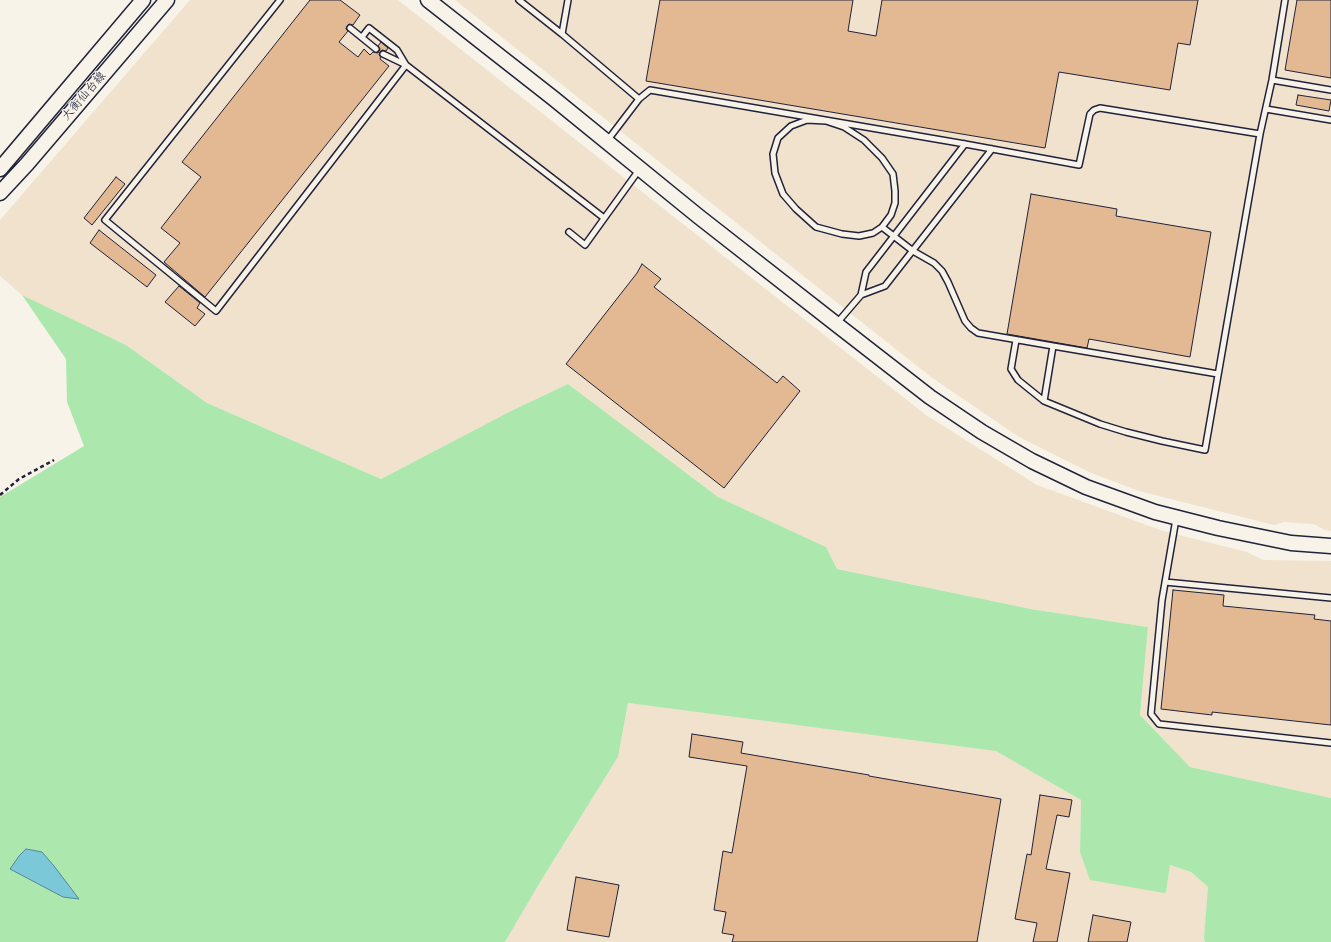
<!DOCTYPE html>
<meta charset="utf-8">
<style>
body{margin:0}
canvas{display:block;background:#f7f3e8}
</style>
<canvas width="1331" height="942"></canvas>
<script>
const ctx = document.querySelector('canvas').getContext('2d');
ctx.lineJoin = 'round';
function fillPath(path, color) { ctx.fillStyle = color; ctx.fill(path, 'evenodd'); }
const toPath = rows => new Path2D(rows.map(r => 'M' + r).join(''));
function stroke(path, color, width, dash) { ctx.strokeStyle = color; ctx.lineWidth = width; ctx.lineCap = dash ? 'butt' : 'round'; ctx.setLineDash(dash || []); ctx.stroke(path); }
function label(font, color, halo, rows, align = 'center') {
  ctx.font = font + ' Kalam,"Klee One",sans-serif'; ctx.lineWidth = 3; ctx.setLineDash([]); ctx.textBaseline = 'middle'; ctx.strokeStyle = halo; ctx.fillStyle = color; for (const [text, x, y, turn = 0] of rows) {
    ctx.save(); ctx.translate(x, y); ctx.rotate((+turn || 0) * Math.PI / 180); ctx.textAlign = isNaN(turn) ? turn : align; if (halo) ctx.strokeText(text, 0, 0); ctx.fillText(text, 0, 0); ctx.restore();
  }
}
fillPath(toPath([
 [190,0,398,0,926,415,1037,485,1163,531,1247,552,1263,560,1331,561,1331,798,1190,767,1140,715,1148,627,1031,609,837,569,826,547,718,497,568,384,511,411,381,479,207,403,126,345,22,295,0,276,0,220],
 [455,0,1331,0,1331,531,1325,530,1314,524,1284,522,1274,525,1139,491,1089,472,1019,437,931,377],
 [628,703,996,750,1081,800,1080,852,1166,891,1170,865,1191,872,1209,888,1204,938,1205,942,505,942,542,879,618,757]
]), '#f1e2ce');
fillPath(toPath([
 [22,295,126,345,207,403,381,479,511,411,568,384,718,497,826,547,837,569,1031,609,1148,627,1140,715,1190,767,1331,798,1331,942,1205,942,1204,938,1208,887,1191,872,1170,865,1166,892,1164,893,1090,880,1080,852,1081,800,996,751,628,703,618,757,542,879,505,942,0,942,0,497,84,446,67,402,66,359]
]), '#ace8ae');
const water = toPath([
 [26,849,42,852,54,866,79,899,63,897,10,869,19,856,26,849]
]);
fillPath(water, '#7bc8d9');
stroke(water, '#57869a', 1);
const building = toPath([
 [310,0,340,0,360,15,353,25,349,24,347,26,346,29,348,31,339,42,358,57,364,49,370,55,373,52,378,53,380,49,378,46,381,42,388,48,386,51,382,50,380,52,379,55,381,57,380,59,389,66,205,297,164,262,180,243,161,228,201,177,182,162,310,0],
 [660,0,853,0,848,31,876,36,882,0,1198,0,1190,45,1178,43,1170,90,1059,72,1045,148,646,81,660,0],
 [1297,0,1331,0,1331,78,1285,70,1297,0],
 [1298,95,1331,100,1329,111,1296,105,1298,95],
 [116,177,125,184,92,225,84,218,116,177],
 [1031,194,1117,209,1116,216,1211,232,1190,357,1089,339,1087,348,1007,334,1031,194],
 [99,230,156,275,147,287,90,243,99,230],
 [642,264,661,279,654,287,777,383,783,376,800,391,724,488,566,364,637,273,642,264],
 [179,286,200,303,197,308,205,314,195,326,165,302,179,286],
 [1173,590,1224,595,1223,606,1315,615,1314,619,1331,621,1331,725,1212,712,1212,715,1161,709,1173,590],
 [692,734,743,742,741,753,869,775,869,776,1001,799,977,942,732,942,734,935,722,933,726,912,714,910,723,851,732,853,747,766,689,757,692,734],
 [1040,795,1072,800,1069,817,1057,815,1046,869,1070,873,1057,942,1033,942,1037,923,1015,919,1027,854,1031,855,1040,795],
 [576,877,619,885,609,937,567,930,576,877],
 [1093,915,1131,922,1127,942,1088,942,1093,915]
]);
fillPath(building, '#e2b992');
stroke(building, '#22223b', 1);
const lane = toPath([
 [280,0,105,220,216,311,406,65],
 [519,0,562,34],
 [568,0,562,34,639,99,650,90,965,144,1079,165,1090,114,1094,110,1100,108,1260,134,1272,80,1285,0],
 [350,28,376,49],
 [362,37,369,28,397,50,406,65],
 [383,54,406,65,604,218],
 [1272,80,1331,90],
 [1266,109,1331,120],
 [807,120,826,121,844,127,864,140,882,158,893,174,895,191,895,203,891,215,882,227,873,233,859,236,842,234,816,227,796,209,783,194,775,173,773,154,778,138,791,126,807,120],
 [607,141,639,99],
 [882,227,913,251,934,263,942,271,948,282,965,321,971,328,978,333,1053,346,1044,401,1018,380,1011,369,1016,340],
 [569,232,585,245,639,170],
 [861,295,866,272,965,144],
 [837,323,861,295,885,286,992,149],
 [1053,346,1218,374],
 [1044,401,1100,424,1126,432,1162,441,1205,450,1260,134],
 [1176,519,1162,600,1151,714,1159,724,1331,743],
 [1165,582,1331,598]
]);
const secondary = toPath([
 [428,0,553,98,698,216,836,324,930,397,982,432,1032,461,1086,487,1155,512,1218,528,1291,543,1331,546],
 [0,169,143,0],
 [0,193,27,164,167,0]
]);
stroke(lane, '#22223b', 8);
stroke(secondary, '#22223b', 17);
stroke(toPath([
 [0,495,19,479,54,460]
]), '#22223b', 2.5, [4, 3]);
stroke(lane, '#f7f3e8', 5);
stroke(secondary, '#f7f3e8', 14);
label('12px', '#22223b', '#f7f3e8', [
 ["大衡仙台線",85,97,-49]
]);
</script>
